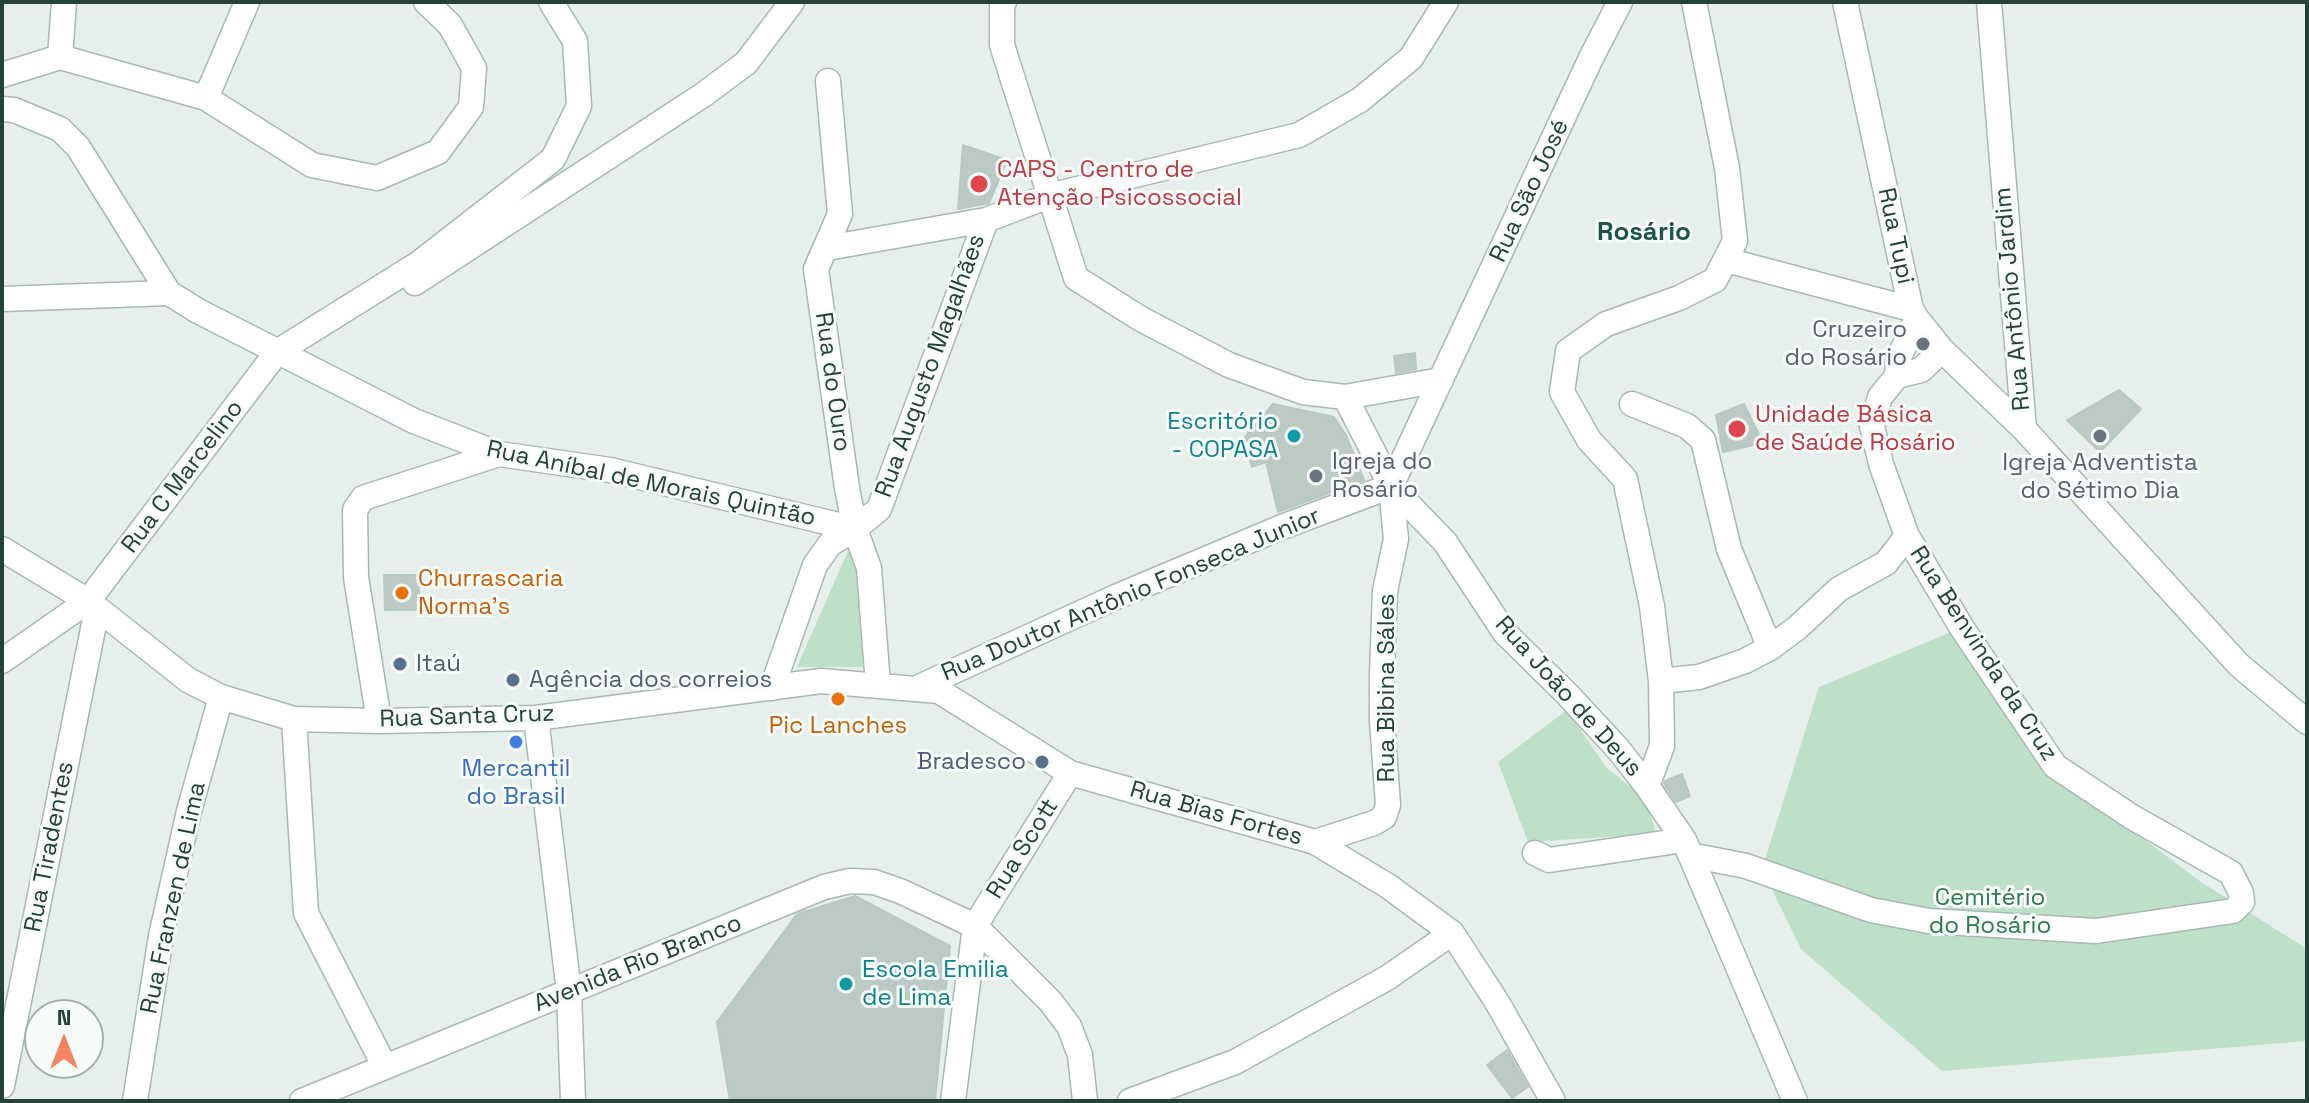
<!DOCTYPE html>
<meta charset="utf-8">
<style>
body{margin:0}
#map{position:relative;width:2309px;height:1103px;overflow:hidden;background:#e6efeb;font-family:"Space Grotesk",sans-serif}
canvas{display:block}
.frame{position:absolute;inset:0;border:4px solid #24423a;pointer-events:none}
.north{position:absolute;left:24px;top:999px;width:80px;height:80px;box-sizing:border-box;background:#f7fbf9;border:2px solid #a3b1ad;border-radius:50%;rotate:0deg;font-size:22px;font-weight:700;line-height:32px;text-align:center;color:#24423a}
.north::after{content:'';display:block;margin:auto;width:28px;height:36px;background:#f4845f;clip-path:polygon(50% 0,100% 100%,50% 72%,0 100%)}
</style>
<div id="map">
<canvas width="2309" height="1103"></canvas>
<div class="frame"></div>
<div class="north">N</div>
</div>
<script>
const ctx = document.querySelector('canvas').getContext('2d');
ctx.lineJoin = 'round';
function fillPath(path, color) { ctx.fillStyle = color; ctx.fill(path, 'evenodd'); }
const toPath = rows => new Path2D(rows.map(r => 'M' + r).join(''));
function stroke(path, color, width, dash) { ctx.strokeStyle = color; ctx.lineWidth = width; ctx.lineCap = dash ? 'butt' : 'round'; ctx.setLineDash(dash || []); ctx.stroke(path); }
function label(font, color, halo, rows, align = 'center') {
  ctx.font = font + ' "Space Grotesk",sans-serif'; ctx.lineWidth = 6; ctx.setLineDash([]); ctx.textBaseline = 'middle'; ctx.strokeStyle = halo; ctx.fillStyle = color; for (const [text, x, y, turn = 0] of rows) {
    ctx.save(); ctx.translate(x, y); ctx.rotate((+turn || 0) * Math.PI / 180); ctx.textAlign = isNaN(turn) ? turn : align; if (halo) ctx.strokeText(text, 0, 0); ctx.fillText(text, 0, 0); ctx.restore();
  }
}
fillPath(toPath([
 [848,551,857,559,869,667,797,667],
 [1956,630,2043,763,2201,882,2307,949,2307,1041,1942,1071,1801,949,1762,869,1819,687],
 [1567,710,1606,767,1646,800,1656,834,1528,842,1498,762]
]), '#bfe0c8');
const building = toPath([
 [963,145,1007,160,989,203,958,209,963,145],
 [1415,353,1416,369,1396,373,1394,356,1415,353],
 [2119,390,2141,409,2100,452,2067,420,2119,390],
 [1273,404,1334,417,1346,435,1364,480,1278,512,1266,462,1252,467,1245,437,1273,404],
 [1744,404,1763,443,1723,452,1716,415,1744,404],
 [384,575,418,575,420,610,385,610,384,575],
 [1682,774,1690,796,1676,802,1664,784,1665,781,1682,774],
 [855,896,950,946,935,1101,730,1101,717,1022,797,914,855,896],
 [1507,1050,1528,1087,1512,1098,1487,1065,1507,1050]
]);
fillPath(building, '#bbcac4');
stroke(building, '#b8c9c2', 2);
const minor = toPath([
 [1004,2,1002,6,1002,45,1076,278,1141,319,1229,365,1303,392,1345,397,1441,380],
 [1845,2,1911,309,1917,319,1942,350,2024,429,2239,665,2307,722],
 [1989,2,2024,429],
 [60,57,64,2],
 [2,75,60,57,206,98,312,165,377,178,438,152,471,107,474,68,450,25,426,2],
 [828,81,840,214,816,269,847,488,855,529,869,568,878,685],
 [206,98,247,2],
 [2,109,14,110,60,129,78,147,169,293],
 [827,248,986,220],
 [1726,260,1911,309],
 [415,283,703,95,746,63,792,2],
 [2,299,169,293,198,311,414,421,499,454,610,470,855,529],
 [1897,376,1921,370,1942,350],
 [1345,397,1391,486,1445,542,1505,633,1568,695,1618,749,1647,786,1684,840,1795,1101],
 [1632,404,1687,426,1703,440,1729,549,1770,648],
 [1391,486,1591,58,1620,2],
 [2,549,88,601,188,680,221,697,294,719,379,721,536,718,821,681,939,691,1070,773,1315,842,1388,886,1452,933,1497,1002,1553,1101],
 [2,661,88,601,277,352,418,264,553,159,579,106,575,41,551,2],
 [1661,681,1699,677,1745,661,1770,648,1797,628,1839,589,1886,563,1907,536],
 [772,688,815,565,830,544,855,529,879,509,986,220,1049,196,1299,135,1360,100,1411,58,1446,2],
 [917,688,1118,596,1282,527,1391,486],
 [536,718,569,992,573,1101],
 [294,719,306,913,385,1067],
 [379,721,356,577,355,510,363,498,499,454],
 [1647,786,1662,746,1661,681,1652,606,1625,479,1589,440,1562,392,1568,351,1606,324,1679,298,1715,280,1735,241,1727,168,1694,2],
 [1315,842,1374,823,1384,817,1388,805,1382,721,1382,674,1385,591,1396,539,1391,486],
 [1535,853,1549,860,1684,840],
 [1690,855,1746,866,1871,910,1929,921,2096,931,2233,911,2242,902,2241,893,2231,873,2132,817,2055,766,1962,628,1907,536,1881,464,1872,426,1880,397,1897,376,1898,359,1917,319],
 [2,1086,97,609],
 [135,1101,161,936,189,811,221,697],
 [302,1101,824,887,850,881,874,882,900,891,975,926,1050,1001,1069,1026,1080,1055,1085,1101],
 [953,1101,975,926,1070,773],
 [1130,1101,1235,1062,1387,978,1452,933]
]);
stroke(minor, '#a8b8b2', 27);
stroke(minor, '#fff', 24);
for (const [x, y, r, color] of [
 [979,184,10,"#e0444e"],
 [1923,344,8,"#6b7280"],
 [1737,429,10,"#e0444e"],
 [1294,436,8,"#0f9aa8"],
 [2100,436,8,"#6b7280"],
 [1316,476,8,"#6b7280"],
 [402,593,8,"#e8710a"],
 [400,664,8,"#5c6f8a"],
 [513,680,8,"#5c6f8a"],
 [838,699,8,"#e8710a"],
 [516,742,8,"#3f7fe0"],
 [1042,762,8,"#5c6f8a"],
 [846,984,8,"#0f9aa8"]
]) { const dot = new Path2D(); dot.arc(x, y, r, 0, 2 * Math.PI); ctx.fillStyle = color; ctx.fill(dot); stroke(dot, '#f7fbf9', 3); }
label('24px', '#be3a42', '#f7fbf9', [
 ["CAPS - Centro de",997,170],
 ["Atenção Psicossocial",997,198],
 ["Unidade Básica",1755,415],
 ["de Saúde Rosário",1755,443]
], 'left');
label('24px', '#24423a', '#f7fbf9', [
 ["Rua São José",1530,191,-65],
 ["Rua Tupi",1895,236,78],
 ["Rua Antônio Jardim",2013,299,-95],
 ["Rua Augusto Magalhães",931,366,-70],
 ["Rua do Ouro",832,382,82],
 ["Rua C Marcelino",183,477,-53],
 ["Rua Aníbal de Morais Quintão",651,484,12],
 ["Rua Doutor Antônio Fonseca Junior",1131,595,-23],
 ["Rua Benvinda da Cruz",1983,654,57],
 ["Rua Bibina Sáles",1387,688,-90],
 ["Rua João de Deus",1568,697,48],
 ["Rua Santa Cruz",467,717,-2],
 ["Rua Bias Fortes",1216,814,16],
 ["Rua Tiradentes",50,847,-79],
 ["Rua Scott",1023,849,-58],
 ["Rua Franzen de Lima",174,898,-78],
 ["Avenida Rio Branco",638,964,-22]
]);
label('24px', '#5b616d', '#f7fbf9', [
 ["Cruzeiro",1907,330],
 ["do Rosário",1907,358],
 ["Igreja do",1332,462,"left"],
 ["Rosário",1332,490,"left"],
 ["Igreja Adventista",2100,463,"center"],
 ["do Sétimo Dia",2100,491,"center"]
], 'right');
label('24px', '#0d838f', '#f7fbf9', [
 ["Escritório",1278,422],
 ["- COPASA",1278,450],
 ["Escola Emilia",862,970,"left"],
 ["de Lima",862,998,"left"]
], 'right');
label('24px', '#c56008', '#f7fbf9', [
 ["Churrascaria",418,579],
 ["Norma's",418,607],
 ["Pic Lanches",838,726,"center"]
], 'left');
label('24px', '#4e5e75', '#f7fbf9', [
 ["Itaú",416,664],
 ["Agência dos correios",529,680],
 ["Bradesco",1026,762,"right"]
], 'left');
label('24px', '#366cbe', '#f7fbf9', [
 ["Mercantil",516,769],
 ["do Brasil",516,797]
]);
label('24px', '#2d7a4b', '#f7fbf9', [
 ["Cemitério",1990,898],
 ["do Rosário",1990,926]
]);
label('bold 26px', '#1f5548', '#f7fbf9', [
 ["Rosário",1644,233]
]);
</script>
